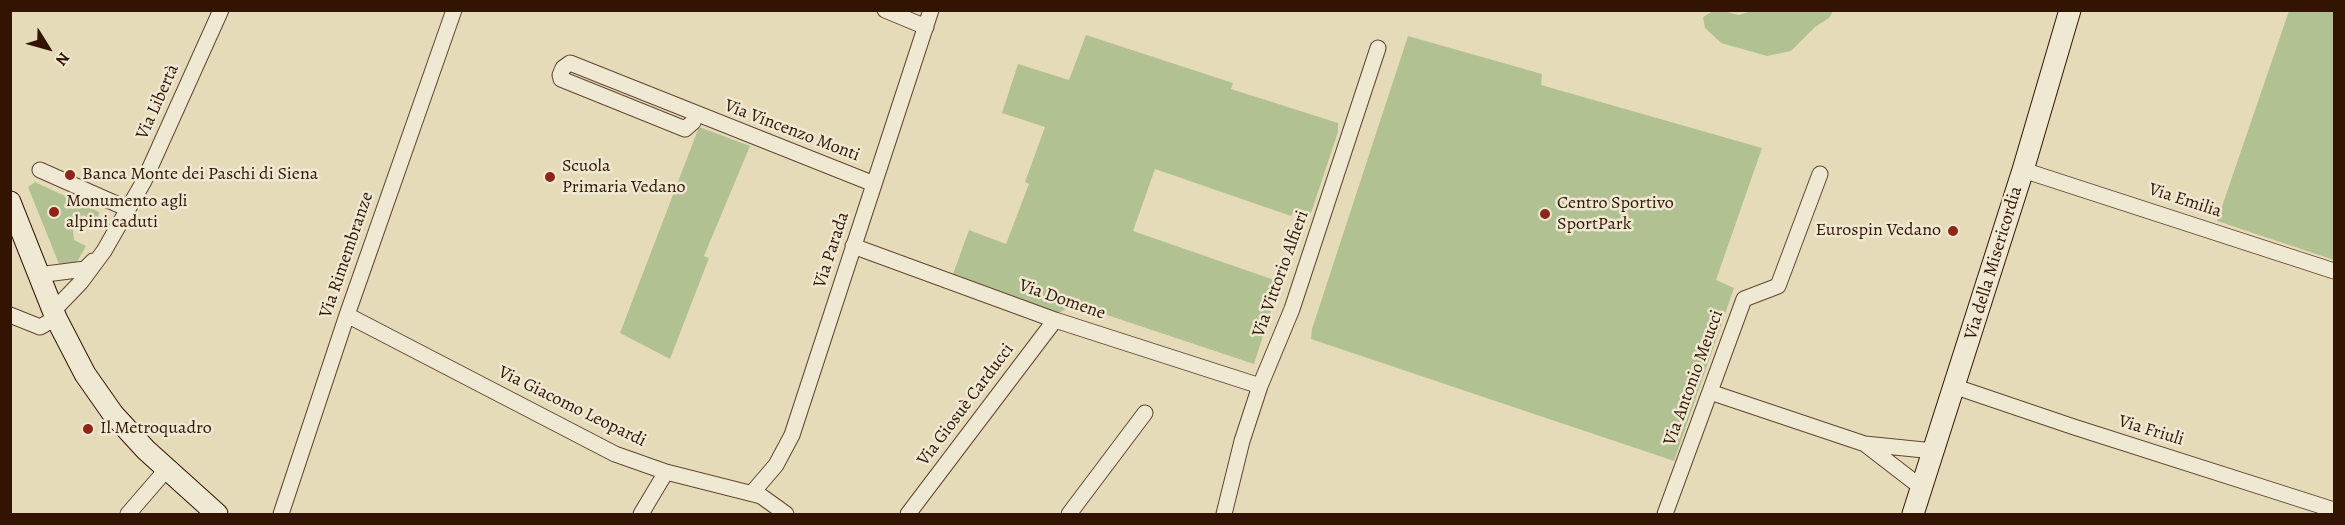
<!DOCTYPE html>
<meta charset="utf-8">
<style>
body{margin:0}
#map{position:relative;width:2345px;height:525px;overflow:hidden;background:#e6dbb9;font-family:Alegreya,serif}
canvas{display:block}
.frame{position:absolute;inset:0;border:12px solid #331402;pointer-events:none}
.north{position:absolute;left:18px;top:18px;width:60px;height:60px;-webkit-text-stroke:4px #efe8d2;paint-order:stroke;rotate:127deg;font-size:16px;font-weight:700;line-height:24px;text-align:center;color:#331402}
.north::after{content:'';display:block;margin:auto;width:21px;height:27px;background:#331402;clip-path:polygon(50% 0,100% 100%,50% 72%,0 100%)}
</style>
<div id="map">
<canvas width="2345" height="525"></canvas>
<div class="frame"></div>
<div class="north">N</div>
</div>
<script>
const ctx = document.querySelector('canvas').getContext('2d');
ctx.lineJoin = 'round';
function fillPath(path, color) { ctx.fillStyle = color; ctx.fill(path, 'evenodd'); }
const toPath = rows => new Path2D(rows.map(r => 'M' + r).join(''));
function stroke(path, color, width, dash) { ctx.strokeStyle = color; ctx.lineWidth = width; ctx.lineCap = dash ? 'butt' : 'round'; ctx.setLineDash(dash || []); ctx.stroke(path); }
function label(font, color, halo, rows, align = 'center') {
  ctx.font = font + ' Alegreya,serif'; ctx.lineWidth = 5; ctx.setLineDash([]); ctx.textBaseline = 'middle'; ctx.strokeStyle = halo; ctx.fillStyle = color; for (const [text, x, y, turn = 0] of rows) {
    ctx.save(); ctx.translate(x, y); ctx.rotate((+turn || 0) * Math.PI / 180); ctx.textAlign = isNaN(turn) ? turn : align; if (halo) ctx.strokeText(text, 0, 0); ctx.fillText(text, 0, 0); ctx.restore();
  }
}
fillPath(toPath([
 [1755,10,1833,10,1833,11,1829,18,1815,27,1791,51,1767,56,1721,43,1705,28,1703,17,1713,11,1723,11,1739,15],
 [2289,11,2334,11,2334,260,2217,221],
 [1086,35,1233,83,1231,89,1338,123,1338,132,1311,213,1296,208,1291,216,1155,169,1133,231,1280,282,1254,364,1074,304,1059,313,953,274,969,230,1006,244,1029,184,1025,182,1045,127,1002,113,1018,64,1069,80],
 [1408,36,1542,74,1541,85,1762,148,1716,280,1734,288,1674,461,1311,339,1312,329],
 [699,127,750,146,704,256,709,258,670,359,620,333],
 [35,182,99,212,98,221,82,215,73,230,74,240,86,246,77,262,59,264,28,187]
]), '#b1c192');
const street = toPath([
 [885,10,926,27],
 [696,114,693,122,685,129,561,79,560,75,563,68,570,63,874,184],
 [40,170,128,209],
 [2023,170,2334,271],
 [853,246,1055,320,1260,386],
 [38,275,85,269,93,261],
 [53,311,81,282,104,251,144,181,221,10],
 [10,315,40,327,56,318],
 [347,315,615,454,666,472,761,496,786,514],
 [1956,387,2074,427,2334,510],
 [1710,392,1865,444,1934,451],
 [1865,444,1922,488],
 [752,493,776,465,792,435,931,10],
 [128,514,166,470],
 [281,514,347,315,454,10],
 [641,514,666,472],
 [908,514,1055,320],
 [1069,514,1145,413],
 [1224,514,1242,441,1260,386,1292,309,1378,48],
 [1665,514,1744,299,1778,286,1820,174]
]);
const secondary = toPath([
 [10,202,56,318,85,374,113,414,146,450,217,514],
 [1913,514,2023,170,2070,10]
]);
stroke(street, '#604630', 17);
stroke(secondary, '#331402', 23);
stroke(street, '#efe8d2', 15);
stroke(secondary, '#efe8d2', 21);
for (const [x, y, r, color] of [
 [70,175,6,"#8f2418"],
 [550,177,6,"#8f2418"],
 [54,212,6,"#8f2418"],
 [1545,214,6,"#8f2418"],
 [1953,231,6,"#8f2418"],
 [88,429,6,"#8f2418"]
]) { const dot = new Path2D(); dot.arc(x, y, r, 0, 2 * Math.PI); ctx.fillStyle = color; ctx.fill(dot); stroke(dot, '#efe8d2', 2); }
label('18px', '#331402', '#efe8d2', [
 ["Via Libertà",158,102,-66],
 ["Via Vincenzo Monti",792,131,21],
 ["Via Emilia",2185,201,18],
 ["Via Parada",832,250,-72],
 ["Via Rimembranze",347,255,-71],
 ["Via della Misericordia",1994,263,-73],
 ["Via Vittorio Alfieri",1281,274,-70],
 ["Via Domene",1062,300,19],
 ["Via Antonio Meucci",1694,378,-70],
 ["Via Giosuè Carducci",966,405,-53],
 ["Via Giacomo Leopardi",572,407,26],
 ["Via Friuli",2151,431,17]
]);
label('18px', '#331402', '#efe8d2', [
 ["Scuola",562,167],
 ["Primaria Vedano",562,188],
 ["Banca Monte dei Paschi di Siena",82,175],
 ["Monumento agli",66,202],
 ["alpini caduti",66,223],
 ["Centro Sportivo",1557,204],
 ["SportPark",1557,225],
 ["Eurospin Vedano",1941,231,"right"],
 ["Il Metroquadro",100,429]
], 'left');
</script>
